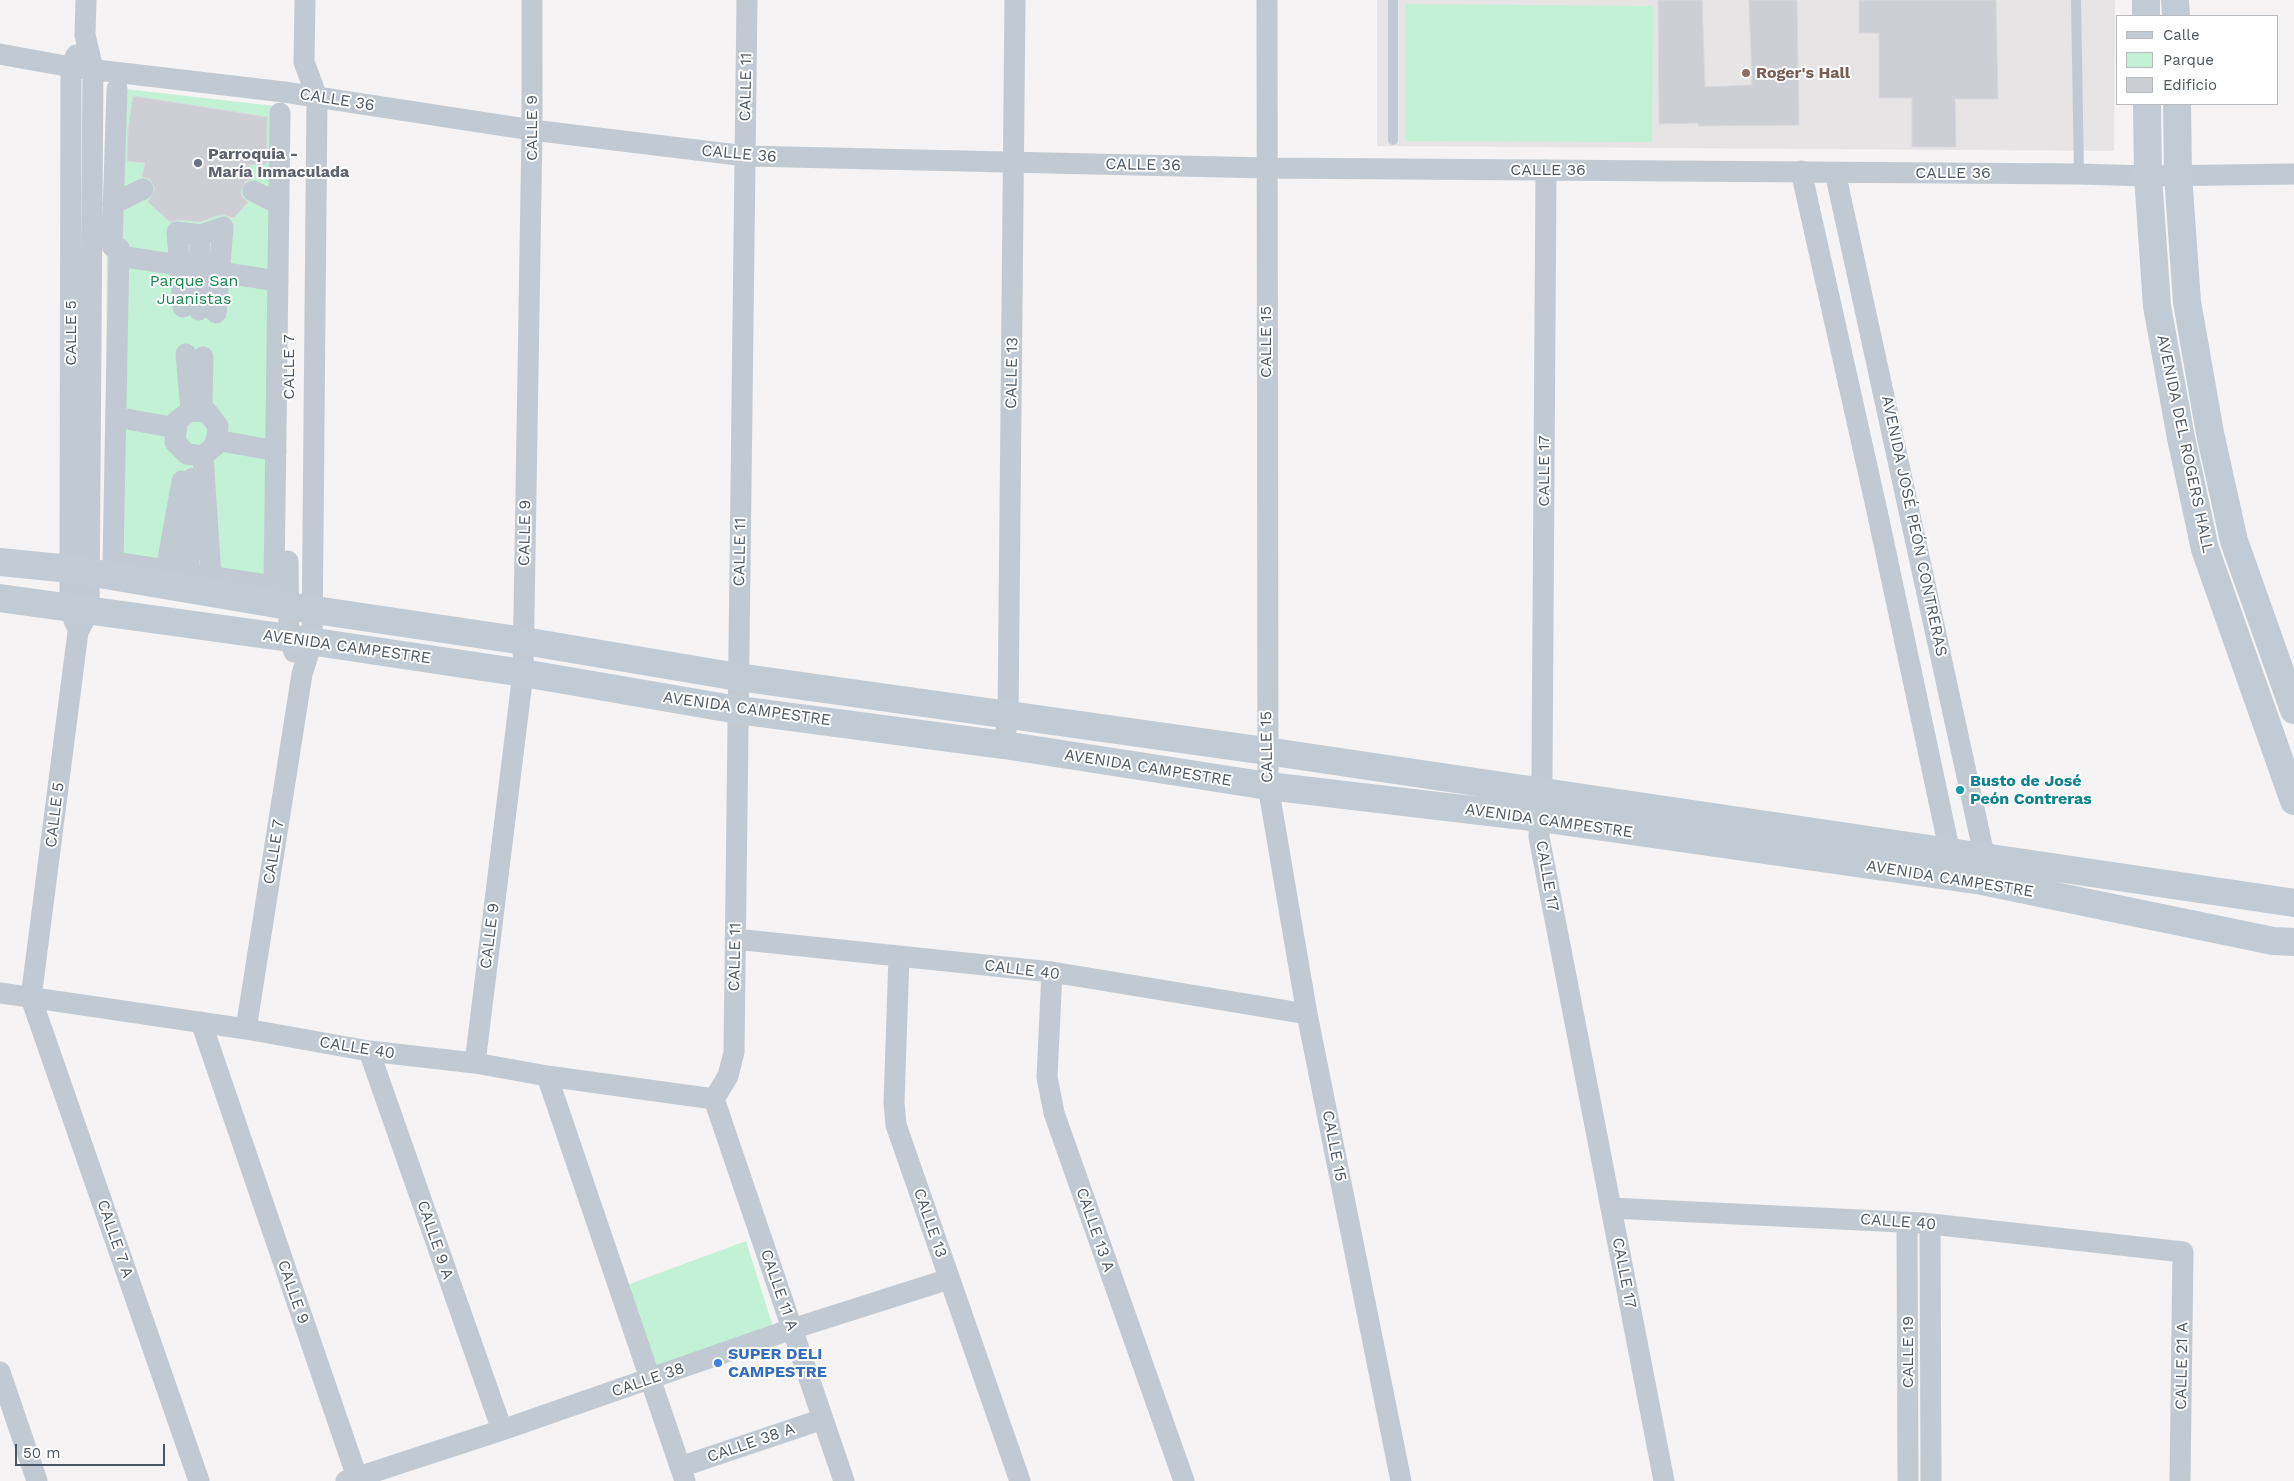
<!DOCTYPE html>
<meta charset="utf-8">
<style>
body{margin:0}
#map{position:relative;width:2294px;height:1481px;overflow:hidden;background:#f5f3f3;font-family:"Work Sans",sans-serif}
canvas{display:block}
.legend{position:absolute;left:2116px;top:15px;width:162px;height:90px;box-sizing:border-box;background:#fff;border:1px solid #b7bbc0;margin:0;padding:6px 9px;list-style:none;font-size:15px;color:#4a5661}
.legend li{display:flex;align-items:center;gap:10px;height:25px}
.legend b{width:25px;border:1px solid #b7bbc0}
.scale{position:absolute;left:15px;top:1444px;width:150px;height:22px;box-sizing:border-box;border:2px solid #4a5661;border-top:0;padding-left:6px;font-size:15px;line-height:18px;white-space:nowrap;color:#4a5661;-webkit-text-stroke:4px #fff;paint-order:stroke}
</style>
<div id="map">
<canvas width="2294" height="1481"></canvas>
<ul class="legend">
<li><b style="height:6px;background:#c1cbd6"></b>Calle</li>
<li><b style="height:14px;background:#c3f1d5"></b>Parque</li>
<li><b style="height:14px;background:#cdcfd5"></b>Edificio</li>
</ul>
<div class="scale">50 m</div>
</div>
<script>
const ctx = document.querySelector('canvas').getContext('2d');
ctx.lineJoin = 'round';
function fillPath(path, color) { ctx.fillStyle = color; ctx.fill(path, 'evenodd'); }
const toPath = rows => new Path2D(rows.map(r => 'M' + r).join(''));
function stroke(path, color, width, dash) { ctx.strokeStyle = color; ctx.lineWidth = width; ctx.lineCap = dash ? 'butt' : 'round'; ctx.setLineDash(dash || []); ctx.stroke(path); }
function label(font, color, halo, rows, align = 'center') {
  ctx.font = font + ' "Work Sans",sans-serif'; ctx.lineWidth = 4; ctx.setLineDash([]); ctx.textBaseline = 'middle'; ctx.strokeStyle = halo; ctx.fillStyle = color; for (const [text, x, y, turn = 0] of rows) {
    ctx.save(); ctx.translate(x, y); ctx.rotate((+turn || 0) * Math.PI / 180); ctx.textAlign = isNaN(turn) ? turn : align; if (halo) ctx.strokeText(text, 0, 0); ctx.fillText(text, 0, 0); ctx.restore();
  }
}
fillPath(toPath([
 [1377,0,2115,0,2114,151,1377,146]
]), '#e6e4e5');
fillPath(toPath([
 [1405,4,1653,6,1652,142,1405,141],
 [107,87,284,107,278,591,106,569],
 [746,1241,774,1330,656,1369,627,1285]
]), '#c3f1d5');
const building = toPath([
 [1658,0,1702,0,1705,87,1752,85,1749,0,1797,0,1799,125,1698,126,1698,123,1659,124,1658,0],
 [1859,0,1996,0,1998,99,1955,99,1956,147,1912,147,1912,98,1879,98,1879,33,1859,33,1859,0],
 [133,96,267,117,267,164,248,165,252,179,246,181,241,191,242,197,248,202,235,217,232,218,225,215,219,215,200,222,179,220,170,222,148,202,155,189,150,179,142,177,145,163,127,161,128,130,133,96]
]);
fillPath(building, '#cdcfd5');
stroke(building, '#d7d9de', 1);
stroke(toPath([
 [1393,0,1393,140],
 [2076,0,2079,174]
]), '#c1cad2', 10);
stroke(toPath([
 [86,0,85,35,93,69,89,611,78,632,31,998,199,1481],
 [1267,0,1268,786,1307,1014,1401,1481],
 [0,54,71,67,284,92,532,130,746,156,1266,168,2079,174,2148,176,2294,174],
 [117,89,112,246,119,248,113,562,274,586,280,113],
 [1546,170,1542,774,1539,837,1664,1481],
 [1801,171,1877,511,1950,853,1948,865],
 [1835,172,1985,859,1983,871],
 [253,191,279,204],
 [113,204,143,189],
 [119,256,179,265],
 [219,272,278,281],
 [183,307,177,232,201,235,223,227,216,313],
 [199,310,200,235],
 [186,354,191,411],
 [202,402,203,357],
 [190,411,207,412,218,426,216,445,203,456,187,454,175,442,177,421,190,411],
 [116,417,176,428],
 [216,440,276,451],
 [203,456,211,576],
 [288,561,289,638,294,652],
 [166,570,182,481],
 [188,573,193,478],
 [75,623,70,608,70,569,71,67,76,55],
 [1004,745,1008,716,1015,0],
 [735,939,1052,972,1307,1014],
 [899,956,894,1103,896,1125,1020,1481],
 [1052,972,1047,1077,1054,1113,1184,1481],
 [0,993,246,1029,369,1051,475,1063,547,1076,714,1099],
 [201,1022,357,1477],
 [246,1029,302,674,312,642,317,97,304,62,305,0],
 [369,1051,502,1430],
 [475,1063,523,673,532,130,532,0],
 [547,1076,685,1481],
 [714,1099,728,1076,734,1052,747,0],
 [714,1099,844,1481],
 [1611,1208,1922,1223,2183,1252,2180,1481],
 [1907,1222,1908,1481],
 [1930,1224,1931,1481],
 [0,1372,37,1481],
 [680,1467,823,1419],
 [346,1481,502,1430,792,1329,949,1279]
]), '#c1cad2', 21);
stroke(toPath([
 [2146,0,2146,16],
 [2175,0,2176,16],
 [2147,104,2148,176,2157,306,2181,438,2205,549,2294,801],
 [2177,104,2178,175,2187,302,2210,433,2234,541,2294,710],
 [0,562,70,569,288,606,524,641,738,677,1266,751,2294,903],
 [0,598,289,638,523,673,738,710,1004,745,1268,786,1540,818,1982,881,2273,941,2294,942]
]), '#c1cbd6', 28);
for (const [x, y, r, color] of [
 [1746,73,5,"#8d6e63"],
 [198,163,5,"#6b7280"],
 [1960,790,5,"#0f9aa8"],
 [718,1363,5,"#3f7fe0"]
]) { const dot = new Path2D(); dot.arc(x, y, r, 0, 2 * Math.PI); ctx.fillStyle = color; ctx.fill(dot); stroke(dot, '#fff', 2); }
label('bold 16px', '#785e54', '#fff', [
 ["Roger's Hall",1756,73]
], 'left');
label('16px', '#4a5661', '#fff', [
 ["CALLE 11",746,87,-89],
 ["CALLE 36",337,100,9],
 ["CALLE 9",532,128,-90],
 ["CALLE 36",739,154,5],
 ["CALLE 36",1143,165,1],
 ["CALLE 36",1548,170],
 ["CALLE 36",1953,173],
 ["CALLE 5",71,333,-90],
 ["CALLE 15",1266,342,-90],
 ["CALLE 7",289,367,-90],
 ["CALLE 13",1012,373,-89],
 ["AVENIDA DEL ROGERS HALL",2185,444,78],
 ["CALLE 17",1544,471,-90],
 ["AVENIDA JOSÉ PEÓN CONTRERAS",1914,526,78],
 ["CALLE 9",525,533,-89],
 ["CALLE 11",740,552,-89],
 ["AVENIDA CAMPESTRE",347,647,8],
 ["AVENIDA CAMPESTRE",747,709,8],
 ["CALLE 15",1267,747,-91],
 ["AVENIDA CAMPESTRE",1148,768,9],
 ["CALLE 5",55,815,-83],
 ["AVENIDA CAMPESTRE",1549,821,8],
 ["CALLE 7",274,852,-81],
 ["CALLE 17",1547,876,80],
 ["AVENIDA CAMPESTRE",1950,879,9],
 ["CALLE 9",490,936,-83],
 ["CALLE 11",735,957,-89],
 ["CALLE 40",1022,970,7],
 ["CALLE 40",357,1048,9],
 ["CALLE 15",1334,1146,79],
 ["CALLE 40",1898,1222,4],
 ["CALLE 13",930,1223,71],
 ["CALLE 13 A",1095,1230,71],
 ["CALLE 7 A",115,1239,71],
 ["CALLE 9 A",435,1240,71],
 ["CALLE 17",1624,1273,79],
 ["CALLE 11 A",779,1290,71],
 ["CALLE 9",293,1292,71],
 ["CALLE 19",1908,1352,-90],
 ["CALLE 21 A",2182,1366,-89],
 ["CALLE 38",648,1380,-19],
 ["CALLE 38 A",751,1443,-19]
]);
label('bold 16px', '#5b616d', '#fff', [
 ["Parroquia -",208,154],
 ["María Inmaculada",208,172]
], 'left');
label('16px', '#17864f', '#fff', [
 ["Parque San",194,281],
 ["Juanistas",194,299]
]);
label('bold 16px', '#0d838f', '#fff', [
 ["Busto de José",1970,781],
 ["Peón Contreras",1970,799]
], 'left');
label('bold 16px', '#366cbe', '#fff', [
 ["SUPER DELI",728,1354],
 ["CAMPESTRE",728,1372]
], 'left');
</script>
